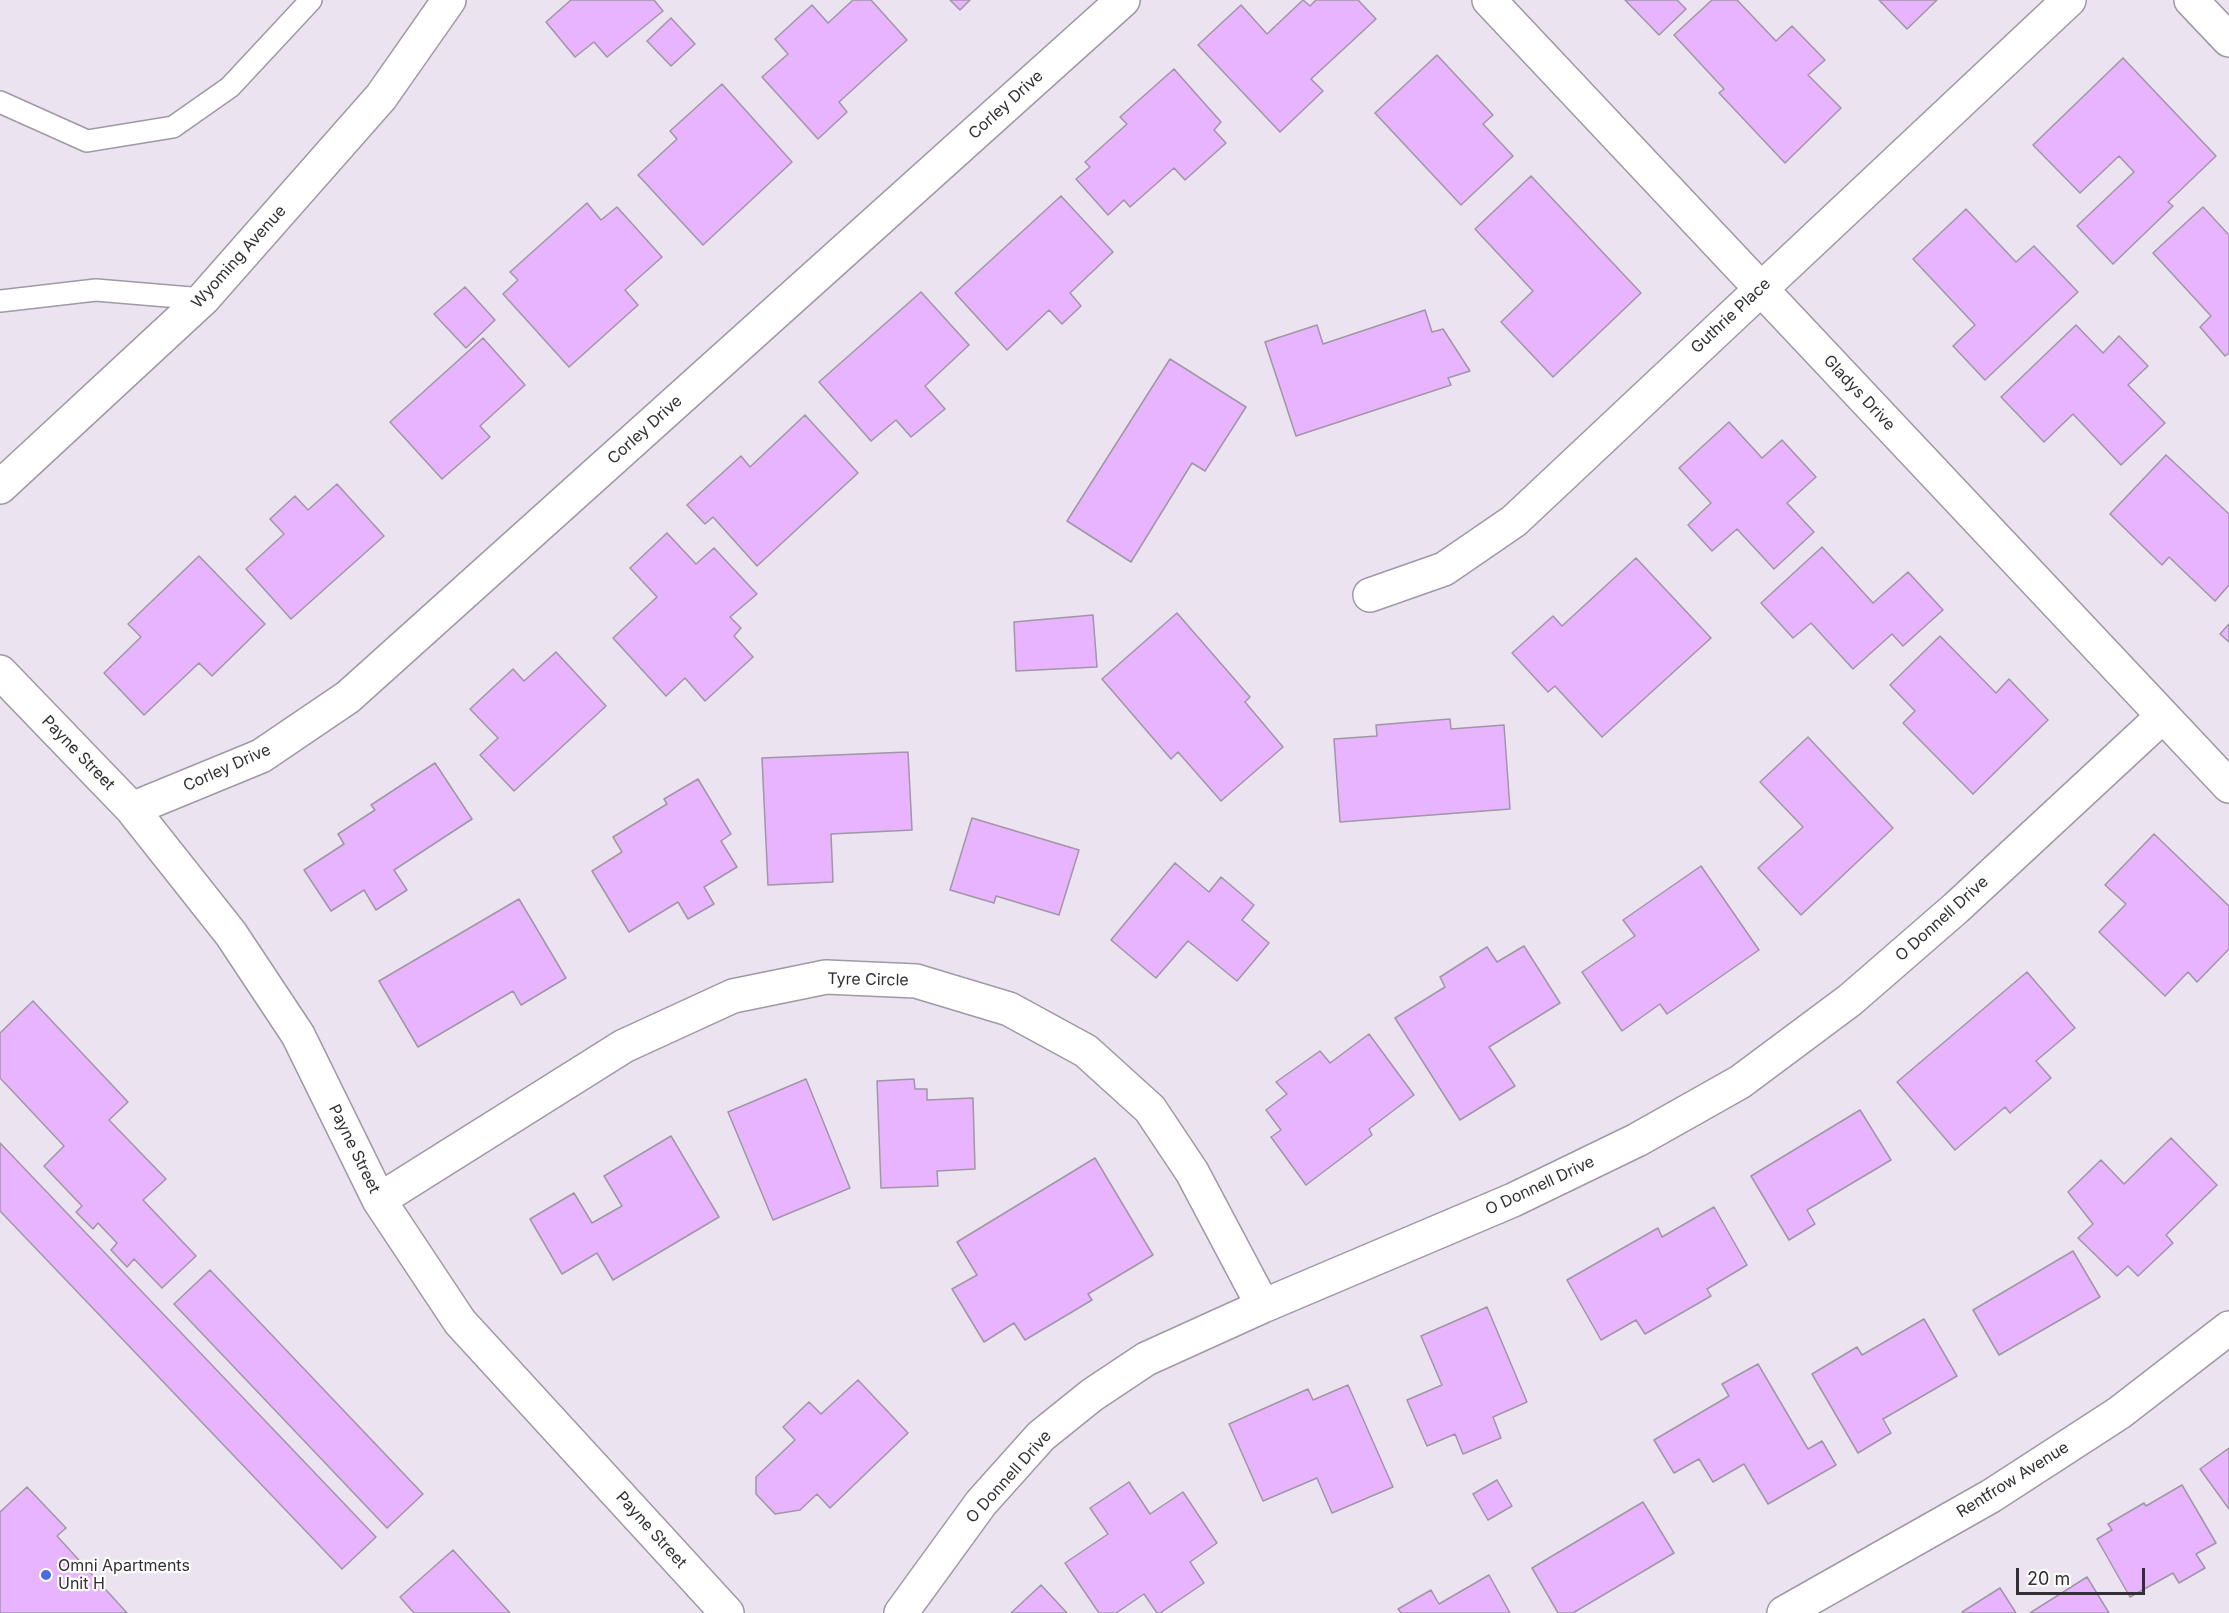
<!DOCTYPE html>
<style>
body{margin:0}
#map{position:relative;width:2229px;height:1613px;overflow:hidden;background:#ece3f0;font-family:Inter,sans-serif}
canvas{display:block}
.scale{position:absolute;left:2016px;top:1568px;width:129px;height:27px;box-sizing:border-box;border:3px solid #322f34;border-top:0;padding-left:8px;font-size:18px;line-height:21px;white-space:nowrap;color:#322f34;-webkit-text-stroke:4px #fff;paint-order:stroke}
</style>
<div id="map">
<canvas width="2229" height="1613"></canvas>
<div class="scale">20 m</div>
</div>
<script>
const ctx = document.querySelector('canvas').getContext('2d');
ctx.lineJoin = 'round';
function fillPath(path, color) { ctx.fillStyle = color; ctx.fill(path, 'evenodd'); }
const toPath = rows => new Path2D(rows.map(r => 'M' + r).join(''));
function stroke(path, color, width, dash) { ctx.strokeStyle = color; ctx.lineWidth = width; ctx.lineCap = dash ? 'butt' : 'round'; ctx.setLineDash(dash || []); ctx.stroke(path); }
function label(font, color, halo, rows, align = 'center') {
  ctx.font = font + ' Inter,sans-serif'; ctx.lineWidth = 4.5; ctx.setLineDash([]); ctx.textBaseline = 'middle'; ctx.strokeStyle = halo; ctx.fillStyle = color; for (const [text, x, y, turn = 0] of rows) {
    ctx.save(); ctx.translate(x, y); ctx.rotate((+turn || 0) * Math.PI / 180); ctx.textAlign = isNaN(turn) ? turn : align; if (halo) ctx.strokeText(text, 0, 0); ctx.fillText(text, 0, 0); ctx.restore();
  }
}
const building = toPath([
 [571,0,654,0,663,11,607,57,594,42,575,57,546,22,571,0],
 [853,0,871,0,907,40,839,102,847,112,818,139,762,77,788,54,775,39,812,5,828,23,853,0],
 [950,0,970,0,960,10,950,0],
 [1303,0,1310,6,1316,0,1358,0,1376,19,1311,79,1323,91,1280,132,1198,45,1241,5,1267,34,1303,0],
 [1625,0,1677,0,1686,9,1659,35,1625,0],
 [1712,0,1737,0,1776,41,1792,26,1825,60,1808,75,1841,108,1785,163,1719,93,1724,89,1674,35,1712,0],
 [1879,0,1937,0,1907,29,1879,0],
 [671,18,695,44,671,66,647,41,671,18],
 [1437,55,1493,115,1483,124,1513,156,1461,205,1375,113,1437,55],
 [2123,58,2216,156,2168,202,2173,206,2113,264,2077,226,2134,172,2119,156,2080,193,2033,145,2123,58],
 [1174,69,1221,122,1214,130,1226,143,1185,180,1174,168,1130,207,1124,200,1108,215,1076,179,1090,167,1085,162,1127,124,1120,117,1174,69],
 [722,84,792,162,703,245,638,175,677,139,670,131,722,84],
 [1531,176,1641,293,1553,377,1501,322,1533,291,1475,229,1531,176],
 [1061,196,1113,252,1070,293,1081,306,1062,324,1049,310,1007,350,955,293,1061,196],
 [587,203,601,220,617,207,662,257,625,290,638,305,569,367,503,294,518,280,510,272,587,203],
 [2203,207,2229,235,2229,353,2225,356,2200,327,2211,316,2153,253,2203,207],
 [1966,209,2016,262,2034,246,2078,292,1985,380,1953,346,1975,325,1913,259,1966,209],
 [465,287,495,320,466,348,434,314,465,287],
 [921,292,969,345,925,386,945,409,911,437,896,420,871,441,819,382,921,292],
 [1425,310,1432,332,1443,329,1470,371,1448,378,1451,385,1296,436,1265,342,1317,325,1323,344,1425,310],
 [2076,325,2103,353,2119,336,2148,366,2128,385,2165,423,2121,465,2073,414,2044,442,2001,397,2076,325],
 [483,338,525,385,480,426,490,437,442,479,390,422,483,338],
 [1170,359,1246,407,1205,471,1192,463,1131,562,1067,521,1170,359],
 [805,415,858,473,757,566,713,517,705,524,687,505,741,456,750,467,805,415],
 [1729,422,1762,458,1782,440,1816,477,1787,503,1814,532,1774,569,1737,529,1712,551,1688,525,1711,503,1679,468,1729,422],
 [2166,455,2229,514,2229,585,2215,601,2169,557,2162,565,2110,514,2166,455],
 [337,484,384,536,291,619,246,569,284,534,270,519,295,496,308,510,337,484],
 [667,533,696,564,714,548,757,594,730,617,741,628,734,636,753,657,705,701,685,678,666,696,613,638,657,597,630,568,667,533],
 [1822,547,1873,603,1908,572,1943,610,1903,646,1892,634,1853,669,1811,623,1793,638,1761,603,1822,547],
 [199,556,265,624,212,676,199,663,144,715,104,673,141,637,128,624,199,556],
 [1636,558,1711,638,1602,737,1555,686,1548,692,1512,653,1553,616,1562,626,1636,558],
 [1177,613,1250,697,1245,702,1283,747,1221,801,1178,752,1171,759,1102,679,1177,613],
 [1093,615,1097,667,1016,671,1014,622,1093,615],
 [2229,624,2229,642,2220,634,2229,624],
 [1940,636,1996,693,2009,679,2048,720,1973,794,1903,723,1915,711,1890,685,1940,636],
 [556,652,606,706,514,791,480,755,498,738,470,709,513,669,524,681,556,652],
 [1450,719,1451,729,1504,725,1510,809,1340,822,1334,739,1377,736,1376,725,1450,719],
 [1808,737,1893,828,1801,915,1758,868,1803,827,1760,782,1808,737],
 [908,752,912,830,831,834,833,882,768,885,762,758,908,752],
 [435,763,472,819,394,870,407,890,376,910,364,890,331,911,304,870,344,844,338,834,375,810,371,805,435,763],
 [698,779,731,834,721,841,737,867,704,887,714,904,688,919,678,902,629,932,592,871,622,852,613,837,667,804,664,799,698,779],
 [972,818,1079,850,1059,915,996,896,994,903,950,890,972,818],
 [2154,834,2229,906,2229,949,2197,982,2188,972,2165,996,2099,932,2126,904,2105,885,2154,834],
 [1175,863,1209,892,1221,877,1254,905,1242,920,1269,943,1237,981,1188,941,1156,978,1111,940,1175,863],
 [1701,866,1759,950,1667,1014,1660,1004,1622,1031,1582,972,1635,936,1623,920,1701,866],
 [519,899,566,978,521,1005,513,991,418,1047,379,981,519,899],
 [1524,946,1560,1003,1489,1047,1515,1086,1460,1120,1395,1018,1445,987,1440,977,1487,947,1497,962,1524,946],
 [2027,972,2075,1028,2036,1061,2051,1078,2010,1113,2005,1107,1955,1150,1897,1082,2027,972],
 [33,1001,128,1102,109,1120,166,1179,143,1200,196,1256,162,1288,134,1259,127,1267,111,1250,117,1243,98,1223,93,1229,76,1212,82,1206,44,1166,64,1146,0,1078,0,1033,33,1001],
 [1369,1034,1414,1095,1369,1129,1372,1135,1306,1185,1271,1137,1281,1130,1266,1110,1287,1094,1276,1082,1320,1051,1330,1063,1369,1034],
 [806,1079,850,1188,773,1220,728,1112,806,1079],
 [914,1079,915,1089,927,1089,927,1100,973,1098,975,1169,937,1171,938,1186,881,1188,877,1081,914,1079],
 [1860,1110,1891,1160,1807,1210,1815,1224,1789,1240,1751,1176,1860,1110],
 [671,1136,719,1217,613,1280,597,1253,562,1274,530,1219,574,1193,592,1223,622,1206,604,1176,671,1136],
 [2171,1138,2217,1185,2166,1235,2173,1243,2138,1276,2128,1266,2117,1276,2078,1238,2093,1224,2068,1192,2101,1160,2124,1184,2171,1138],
 [0,1143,376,1537,342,1569,0,1211,0,1143],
 [1095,1158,1153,1255,1088,1294,1092,1300,1025,1340,1014,1323,984,1342,952,1289,977,1275,957,1242,1095,1158],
 [1714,1207,1747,1265,1707,1289,1711,1296,1645,1334,1636,1320,1601,1340,1567,1280,1658,1228,1662,1237,1714,1207],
 [2073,1251,2100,1297,1999,1355,1973,1310,2073,1251],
 [210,1270,423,1494,387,1528,174,1304,210,1270],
 [1487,1307,1527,1402,1493,1417,1501,1438,1463,1454,1455,1434,1427,1446,1407,1400,1442,1385,1421,1336,1487,1307],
 [1924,1319,1957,1376,1883,1419,1891,1433,1858,1453,1812,1374,1857,1347,1862,1355,1924,1319],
 [1758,1364,1808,1449,1822,1441,1836,1465,1768,1504,1744,1464,1713,1482,1699,1459,1674,1473,1654,1440,1729,1396,1722,1384,1758,1364],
 [858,1380,908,1433,830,1508,817,1494,800,1510,775,1514,756,1494,756,1477,795,1440,783,1427,809,1402,821,1414,858,1380],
 [1348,1385,1393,1487,1332,1513,1317,1478,1263,1501,1229,1424,1308,1389,1313,1400,1348,1385],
 [2229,1448,2229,1509,2200,1469,2229,1448],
 [1497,1480,1512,1506,1488,1520,1473,1494,1497,1480],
 [1129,1482,1150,1514,1183,1492,1217,1543,1190,1562,1204,1583,1160,1613,1157,1613,1144,1594,1116,1613,1099,1613,1065,1563,1108,1534,1090,1508,1129,1482],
 [2182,1485,2216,1543,2196,1554,2205,1568,2179,1583,2173,1573,2130,1597,2097,1539,2112,1530,2108,1524,2144,1503,2146,1506,2182,1485],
 [27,1487,66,1528,57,1536,127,1613,0,1613,0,1512,27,1487],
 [1643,1502,1674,1553,1573,1613,1558,1613,1532,1568,1643,1502],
 [453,1550,510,1613,414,1613,400,1597,453,1550],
 [1489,1575,1510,1613,1401,1613,1398,1609,1431,1590,1439,1604,1489,1575],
 [2087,1577,2109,1613,2030,1613,2087,1577],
 [1041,1585,1067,1613,1011,1613,1041,1585],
 [2000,1588,2016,1613,1963,1613,1962,1612,2000,1588]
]);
fillPath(building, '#e9b4ff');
stroke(building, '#9f97a3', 1.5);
const service = toPath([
 [0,102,87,141,173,127,230,87,311,0],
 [0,301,96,290,203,299]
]);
const minor = toPath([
 [1489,0,2229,786],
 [2191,0,2229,40],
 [0,487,203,299,381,97,449,0],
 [1370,595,1444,569,1514,521,2069,0],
 [0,672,132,809,231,934,298,1035,379,1200,460,1322,727,1613],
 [132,809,261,756,348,697,1123,0],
 [379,1200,624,1046,733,996,826,977,916,981,1009,1009,1086,1051,1150,1109,1192,1172,1263,1306],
 [901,1613,981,1503,1041,1436,1092,1395,1146,1359,1263,1306,1513,1200,1637,1140,1740,1082,1850,1000,1956,908,2163,716],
 [1784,1613,1991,1496,2119,1413,2229,1328]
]);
stroke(service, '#a198a5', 24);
stroke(minor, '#a198a5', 36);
stroke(service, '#fff', 21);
stroke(minor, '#fff', 33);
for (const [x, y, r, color] of [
 [46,1575,6,"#476ee1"]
]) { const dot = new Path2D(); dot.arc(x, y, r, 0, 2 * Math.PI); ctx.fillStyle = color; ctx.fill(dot); stroke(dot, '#fff', 2); }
label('16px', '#322f34', '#fff', [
 ["Corley Drive",1006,105,-42],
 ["Wyoming Avenue",239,257,-48],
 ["Guthrie Place",1731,316,-43],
 ["Gladys Drive",1859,393,47],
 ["Corley Drive",645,430,-42],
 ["Payne Street",78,753,46],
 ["Corley Drive",227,768,-24],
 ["O Donnell Drive",1942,919,-42],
 ["Tyre Circle",868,980,1],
 ["Payne Street",354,1149,64],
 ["O Donnell Drive",1540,1186,-25],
 ["O Donnell Drive",1009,1477,-48],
 ["Rentfrow Avenue",2013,1480,-32],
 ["Payne Street",651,1530,48]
]);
label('16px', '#322f34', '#fff', [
 ["Omni Apartments",58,1566],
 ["Unit H",58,1584]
], 'left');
</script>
